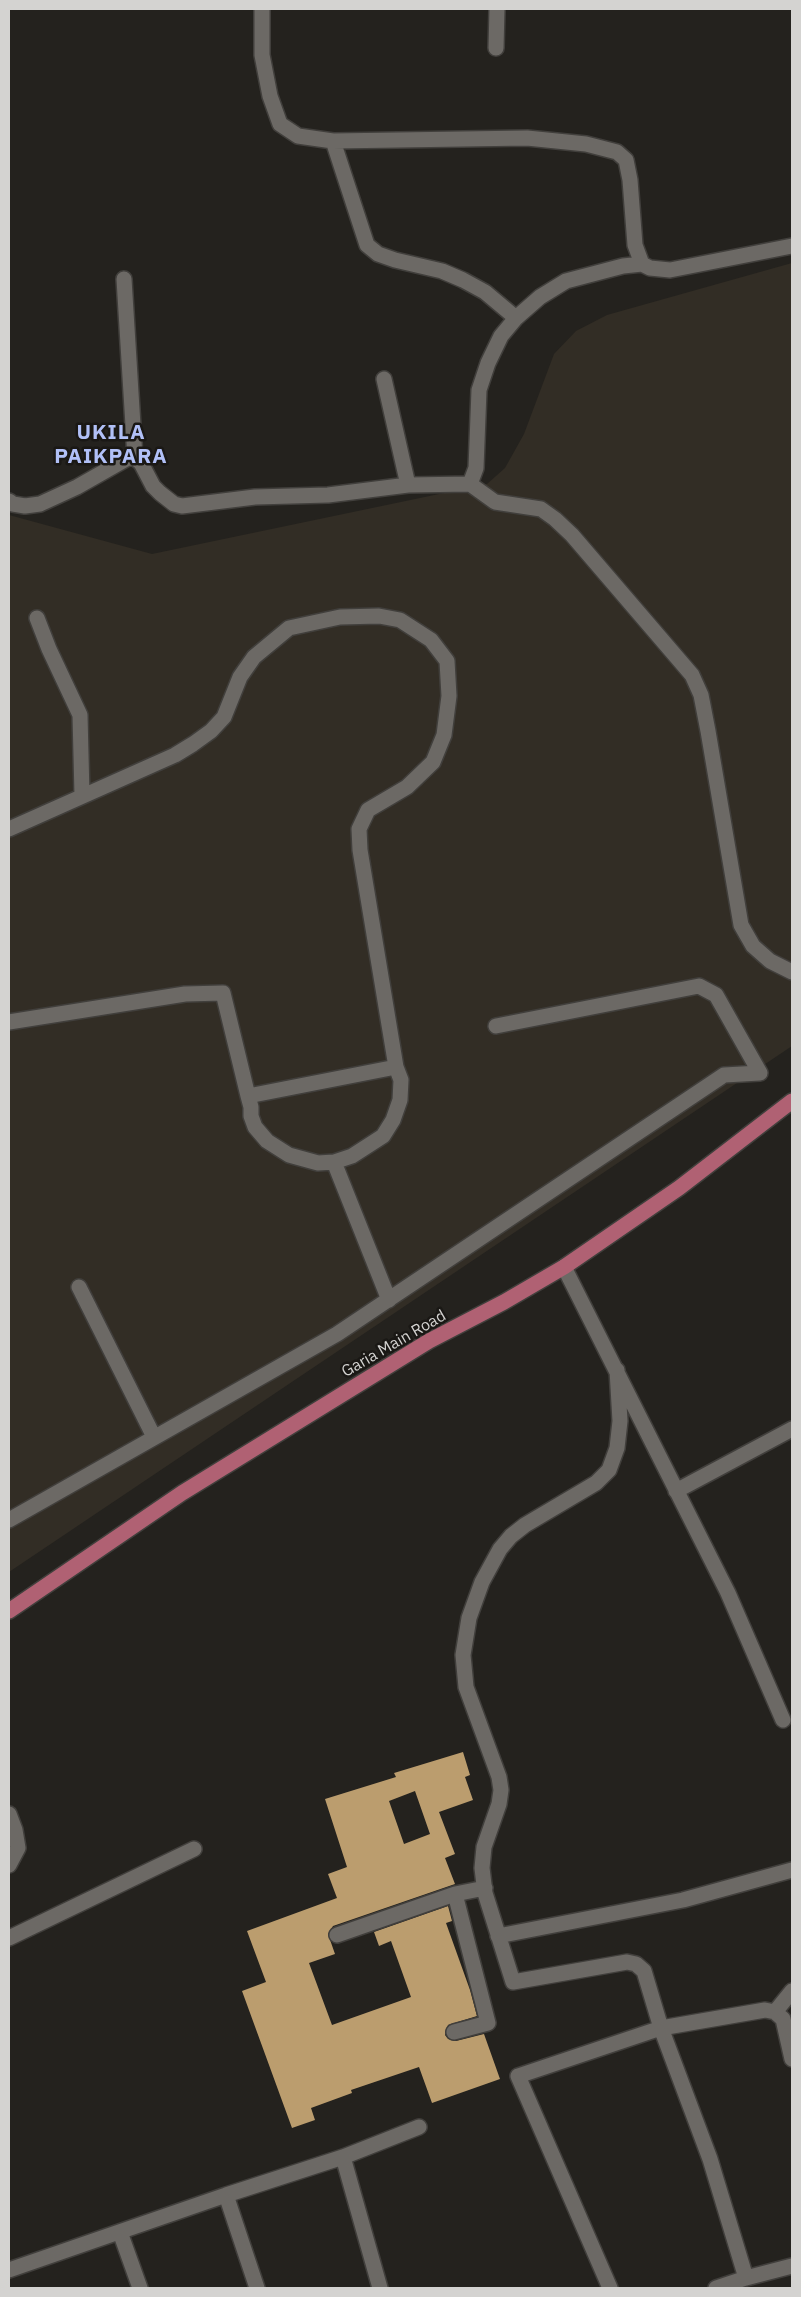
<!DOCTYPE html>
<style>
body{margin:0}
#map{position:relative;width:801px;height:2297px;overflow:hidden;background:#24221e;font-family:"IBM Plex Sans",sans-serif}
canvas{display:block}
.frame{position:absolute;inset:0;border:10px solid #d4d3d1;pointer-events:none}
</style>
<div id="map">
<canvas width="801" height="2297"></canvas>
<div class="frame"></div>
</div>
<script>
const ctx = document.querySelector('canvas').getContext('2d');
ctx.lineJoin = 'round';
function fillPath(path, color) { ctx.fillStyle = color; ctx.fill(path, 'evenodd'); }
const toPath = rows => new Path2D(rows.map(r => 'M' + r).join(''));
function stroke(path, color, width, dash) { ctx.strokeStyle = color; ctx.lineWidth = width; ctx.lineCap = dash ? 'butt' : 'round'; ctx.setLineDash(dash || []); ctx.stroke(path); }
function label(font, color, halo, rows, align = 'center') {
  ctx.font = font + ' "IBM Plex Sans",sans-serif'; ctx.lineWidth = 5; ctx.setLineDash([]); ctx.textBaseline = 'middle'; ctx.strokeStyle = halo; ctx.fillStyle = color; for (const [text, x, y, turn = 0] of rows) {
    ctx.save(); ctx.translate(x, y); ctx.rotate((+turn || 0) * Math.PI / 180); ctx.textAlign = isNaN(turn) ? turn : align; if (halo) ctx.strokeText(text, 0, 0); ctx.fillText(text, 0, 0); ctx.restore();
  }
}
fillPath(toPath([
 [792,263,792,1046,9,1572,9,515,152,554,487,484,505,468,524,434,554,354,576,331,607,315]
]), '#322d25');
fillPath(toPath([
 [463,1752,470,1775,465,1777,473,1800,439,1812,455,1854,445,1858,455,1884,333,1926,328,1934,335,1954,309,1963,332,2025,411,1997,391,1941,379,1946,374,1932,448,1906,452,1921,446,1923,470,1990,477,2016,448,2025,445,2035,448,2039,456,2041,484,2034,500,2079,432,2103,419,2067,351,2090,352,2093,311,2108,315,2120,292,2128,242,1991,266,1982,247,1931,337,1898,328,1874,347,1867,325,1799,396,1777,394,1773],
 [415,1791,430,1834,404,1844,389,1801]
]), '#bb9d6e');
const minor = toPath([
 [262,9,262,55,270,96,280,124,298,136,333,141,527,138,586,144,617,152,626,160,630,180,635,245,642,264],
 [496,48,497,9],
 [333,141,367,245,378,254,395,260,442,271,463,280,485,292,516,318],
 [124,279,135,458],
 [384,379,408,485],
 [470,484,495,502,541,509,555,519,572,535,692,675,701,695,708,731,741,925,753,946,770,961,792,972],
 [9,501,13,504,25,506,40,504,77,487,128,458,135,458,141,463,153,486,160,493,174,504,182,506,255,497,328,495,408,485,470,484,476,468,479,390,488,363,501,336,516,318,540,297,566,281,623,266,642,264,650,268,670,270,792,246],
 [37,618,49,649,80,715,82,795],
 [9,829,175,755,193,744,211,731,224,717,240,677,254,657,289,628,340,617,379,616,400,620,431,640,447,661,449,696,444,735,433,762,407,787,368,810,359,829,360,850,396,1067,401,1080,400,1100,393,1120,383,1136,352,1156,334,1162,318,1163,289,1155,267,1141,255,1127,251,1116,251,1107,248,1096,396,1067],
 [9,1022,185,994,223,993,248,1096],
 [334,1162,389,1300],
 [564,1267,728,1593,783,1720],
 [79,1287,154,1437],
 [617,1370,620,1421,617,1448,609,1470,596,1483,525,1525,511,1536,500,1549,482,1582,469,1618,463,1655,466,1687,499,1777,501,1790,499,1804,484,1847,482,1868,485,1893,513,1982,627,1962,636,1964,644,1971,661,2028,710,2159,746,2278],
 [676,1491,792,1429],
 [9,1520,337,1334,724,1075,760,1073,716,995,699,986,496,1026],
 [9,1814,15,1830,18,1848,9,1865],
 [337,1935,455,1894],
 [498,1936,683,1900,792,1870],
 [9,1938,194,1849],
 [775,2012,792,1991],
 [454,2032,488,2023,455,1894,485,1888],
 [343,2157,380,2288],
 [226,2195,343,2157,419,2127],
 [120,2232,140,2288],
 [9,2270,226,2195,257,2288],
 [610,2288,518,2076,661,2028,765,2010,775,2012,783,2019,792,2059],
 [716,2288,746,2278,792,2266]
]);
const major = toPath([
 [9,1611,182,1493,429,1341,504,1302,564,1267,679,1188,792,1101]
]);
stroke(minor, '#413f3c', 18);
stroke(major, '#413f3c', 18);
stroke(minor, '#6c6965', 15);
stroke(major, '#b06173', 15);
label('16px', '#d4d3d1', '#1a1815', [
 ["Garia Main Road",394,1344,-30]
]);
ctx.letterSpacing = '1px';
label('bold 21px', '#b1c0f7', '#1a1815', [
 ["UKILA",111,433],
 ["PAIKPARA",111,457]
]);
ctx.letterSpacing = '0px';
</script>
